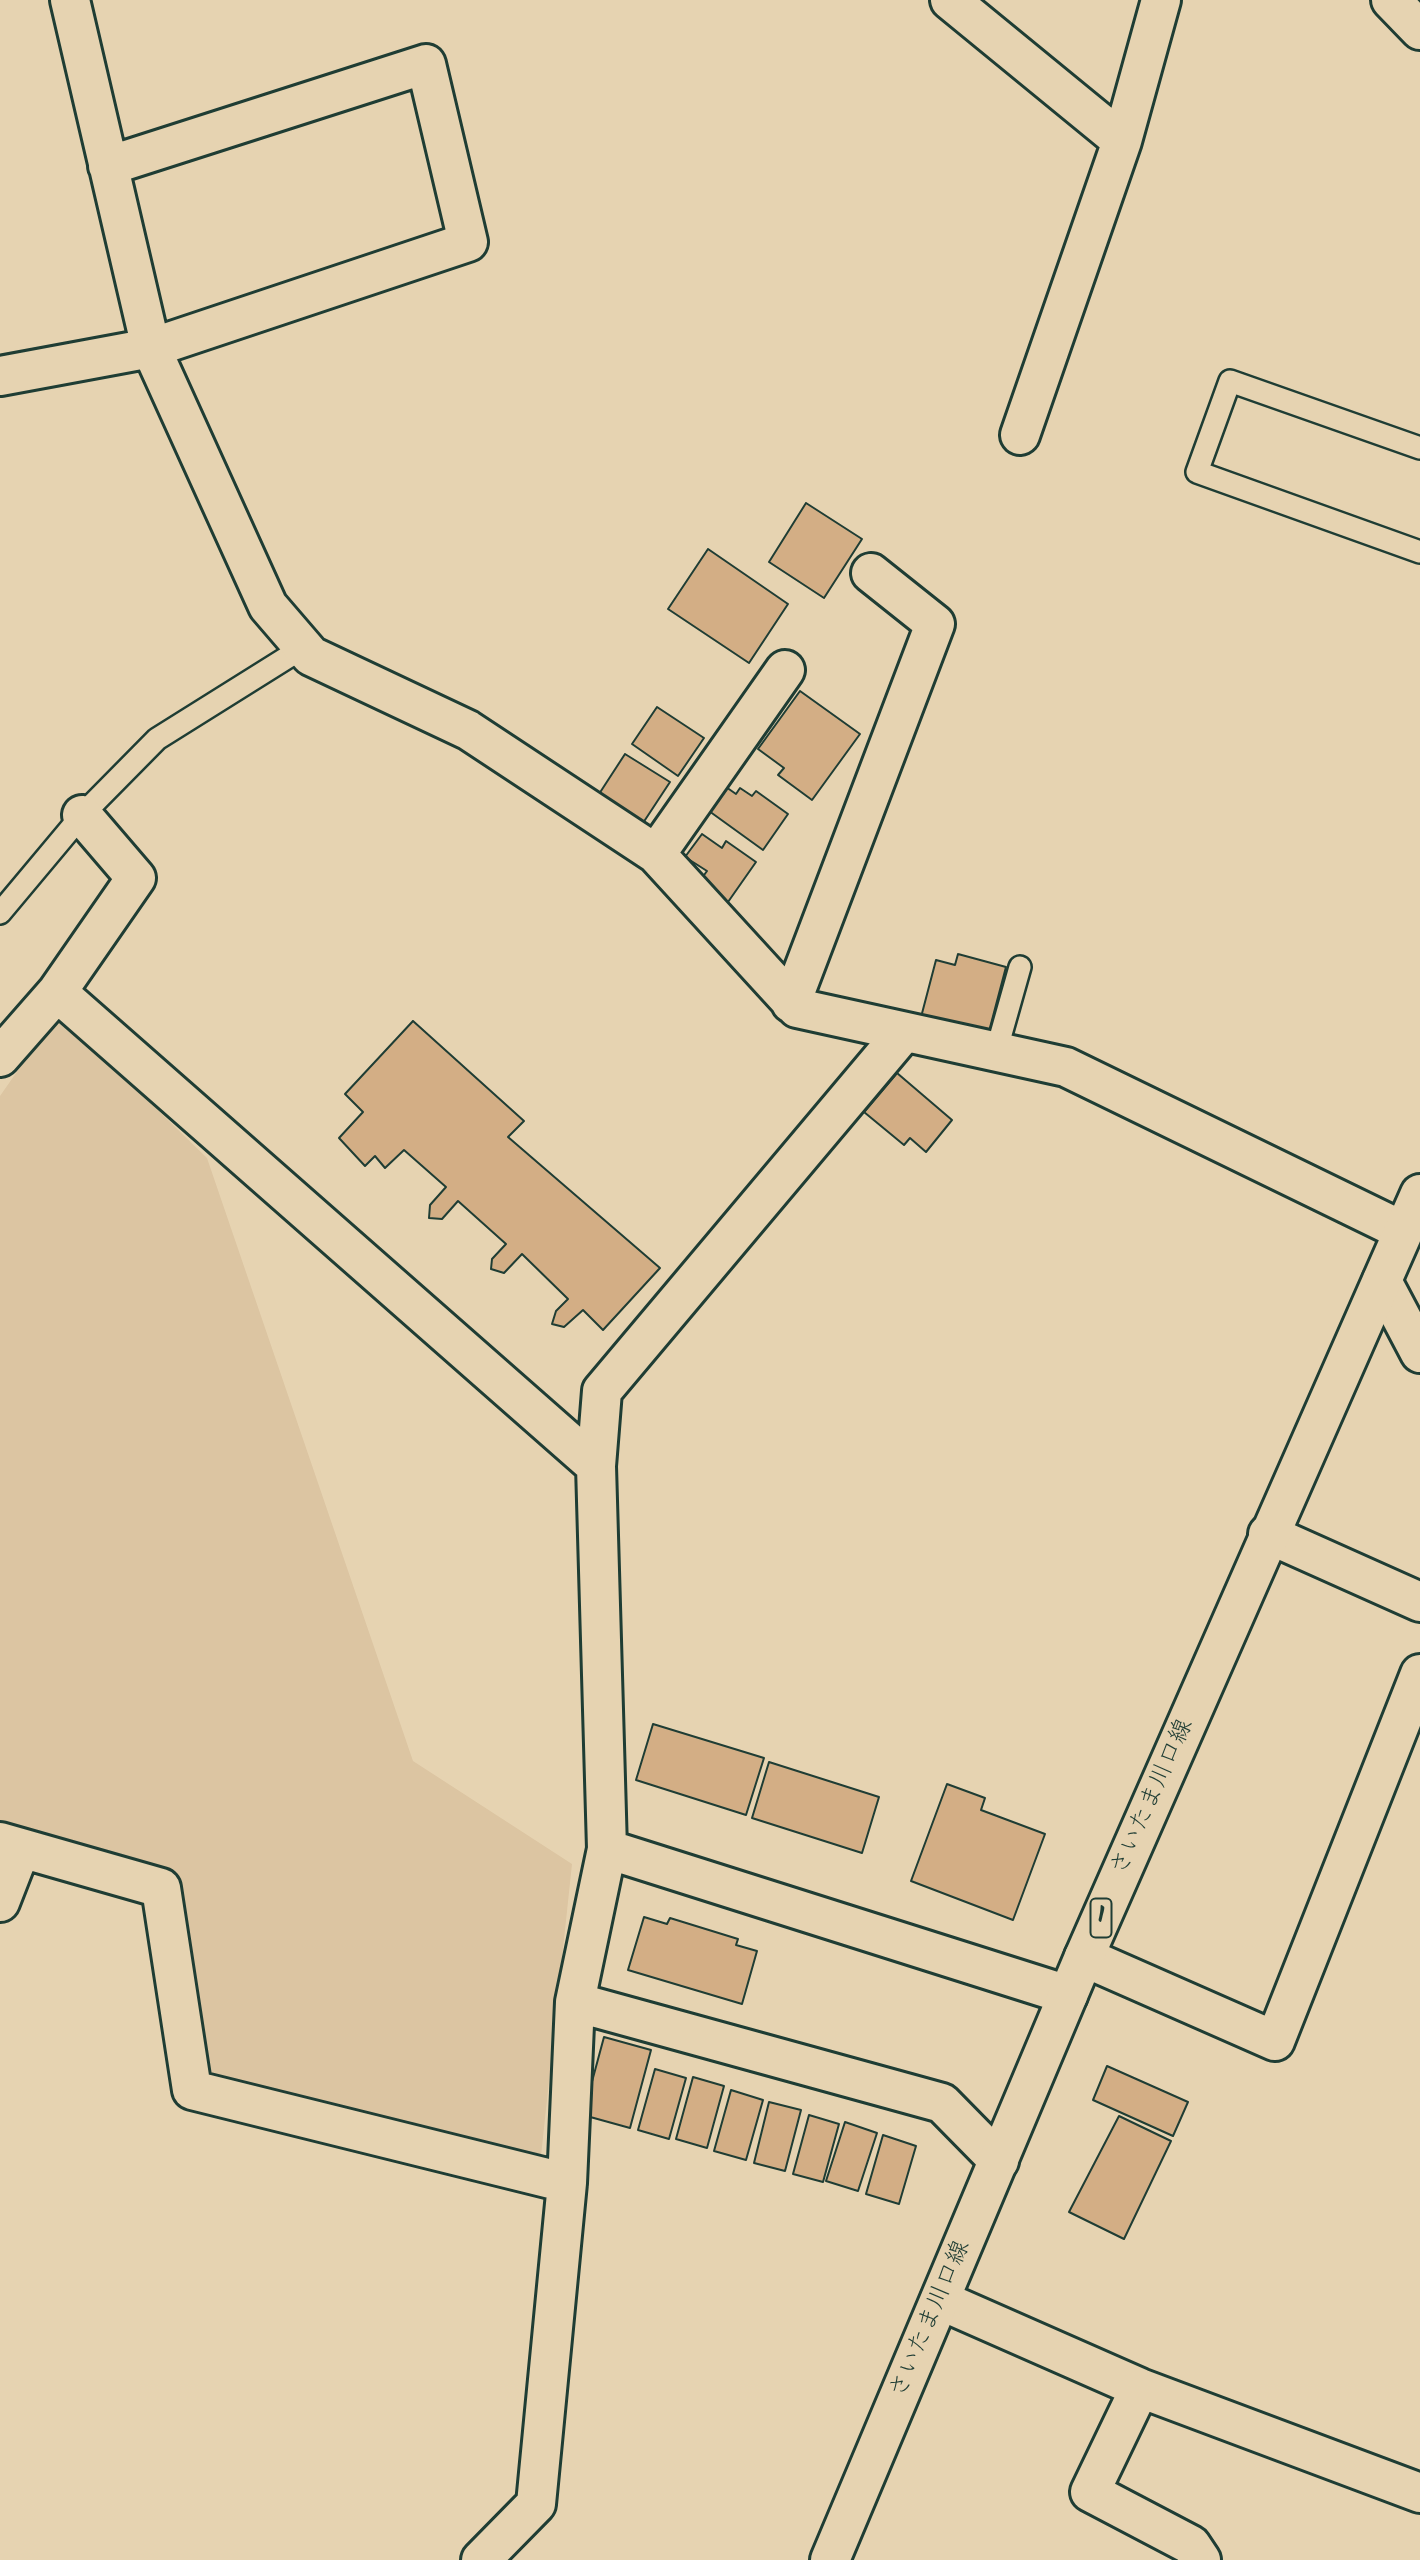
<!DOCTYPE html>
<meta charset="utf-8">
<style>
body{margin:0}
canvas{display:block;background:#e6d3b1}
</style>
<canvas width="1420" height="2560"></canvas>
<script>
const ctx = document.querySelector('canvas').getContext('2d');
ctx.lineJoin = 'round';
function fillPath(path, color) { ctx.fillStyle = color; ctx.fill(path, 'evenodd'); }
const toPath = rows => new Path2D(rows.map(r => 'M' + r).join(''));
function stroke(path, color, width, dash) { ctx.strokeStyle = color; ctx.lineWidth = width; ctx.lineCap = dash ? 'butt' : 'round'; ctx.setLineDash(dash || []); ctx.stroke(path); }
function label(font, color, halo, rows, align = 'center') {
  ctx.font = font + ' Kalam,"Klee One",sans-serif'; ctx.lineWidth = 5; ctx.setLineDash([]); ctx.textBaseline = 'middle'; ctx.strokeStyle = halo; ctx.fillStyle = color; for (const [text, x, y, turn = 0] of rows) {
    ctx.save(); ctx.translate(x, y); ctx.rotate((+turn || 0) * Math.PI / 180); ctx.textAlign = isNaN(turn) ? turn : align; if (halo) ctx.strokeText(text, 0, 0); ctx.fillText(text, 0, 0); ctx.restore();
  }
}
fillPath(toPath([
 [58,1013,207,1158,413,1761,572,1864,541,2156,195,2076,174,1881,0,1828,0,1096]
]), '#dcc5a2');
const building = toPath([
 [806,503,862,539,824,598,769,562,806,503],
 [708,549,788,604,749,663,668,609,708,549],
 [800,691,860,734,812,800,778,775,784,768,758,749,800,691],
 [657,707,704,738,678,776,632,744,657,707],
 [625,754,670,782,643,823,599,794,625,754],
 [726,787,736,794,740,788,752,796,756,791,788,814,763,850,709,811,726,787],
 [702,834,722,848,726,841,756,862,728,902,699,882,707,871,685,857,702,834],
 [958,954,1006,967,987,1039,920,1021,936,960,955,965,958,954],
 [413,1021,524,1121,508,1137,660,1268,603,1330,583,1310,564,1327,552,1324,556,1311,568,1299,522,1254,504,1273,491,1269,492,1259,506,1244,458,1201,442,1219,429,1218,430,1205,446,1187,404,1150,385,1168,375,1156,365,1166,339,1138,363,1112,345,1094,413,1021],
 [897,1073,952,1120,926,1152,910,1138,904,1145,864,1112,897,1073],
 [653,1724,764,1758,746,1815,636,1780,653,1724],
 [769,1762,879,1797,862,1853,752,1818,769,1762],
 [947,1784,985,1798,981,1810,1045,1834,1013,1920,911,1881,947,1784],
 [644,1917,667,1924,670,1918,738,1939,736,1945,757,1951,742,2004,628,1970,644,1917],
 [604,2037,651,2050,630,2128,583,2115,604,2037],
 [1107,2066,1188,2102,1173,2136,1093,2100,1107,2066],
 [655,2069,686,2078,669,2139,638,2130,655,2069],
 [693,2077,724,2086,707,2148,676,2139,693,2077],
 [731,2090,763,2100,746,2160,714,2151,731,2090],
 [769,2102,801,2110,785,2171,754,2163,769,2102],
 [809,2115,839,2124,823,2182,793,2174,809,2115],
 [1119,2116,1171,2141,1124,2239,1069,2212,1119,2116],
 [845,2122,877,2133,858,2191,826,2181,845,2122],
 [883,2135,916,2146,899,2204,866,2194,883,2135]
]);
fillPath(building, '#d3ae85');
stroke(building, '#1f3d34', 2);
const service = toPath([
 [1420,448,1230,381,1197,472,1420,552],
 [0,913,82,815,157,739,304,647],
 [996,1052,1020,967]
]);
const minor = toPath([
 [70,0,151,348,268,606,311,656,468,730,656,854,797,1008,1066,1067,1403,1231],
 [950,0,1122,141],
 [1391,0,1420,30],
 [0,376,151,348,468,242,426,64,108,166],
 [1020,435,1122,141,1161,0],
 [656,854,785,670],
 [57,992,136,878,82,815],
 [791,1003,935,624,871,573],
 [0,1057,57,992,596,1466,607,1849,1068,1995],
 [596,1466,602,1391,904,1032],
 [1268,1534,1420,1602],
 [0,1842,161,1888,192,2090,567,2183],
 [0,1902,21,1848],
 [1084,1957,1275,2041,1420,1674],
 [575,2002,942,2103,999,2161],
 [940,2300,1140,2388,1420,2493],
 [1140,2388,1090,2492,1191,2545,1201,2560],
 [481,2560,536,2504,567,2183,575,2002,607,1849]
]);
const tertiary = toPath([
 [1382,1281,1420,1353]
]);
const primary = toPath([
 [830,2560,1084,1957,1420,1194]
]);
stroke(service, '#1f3d34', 26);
stroke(minor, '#1f3d34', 44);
stroke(tertiary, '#1f3d34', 44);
stroke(primary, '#1f3d34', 44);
stroke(service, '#e6d3b1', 21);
stroke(minor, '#e6d3b1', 38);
stroke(tertiary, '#e6d3b1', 38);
stroke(primary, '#e6d3b1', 38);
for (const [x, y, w] of [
 [1101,1918,21]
]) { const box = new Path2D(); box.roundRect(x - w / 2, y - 19.5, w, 39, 5); ctx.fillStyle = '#e6d3b1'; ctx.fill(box); stroke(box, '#1f3d34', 2); }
label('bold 23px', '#1f3d34', null, [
 ["1",1101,1918]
]);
label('24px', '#1f3d34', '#e6d3b1', [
 ["さいたま川口線",1154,1798,-66],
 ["さいたま川口線",932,2320,-67]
]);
</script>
